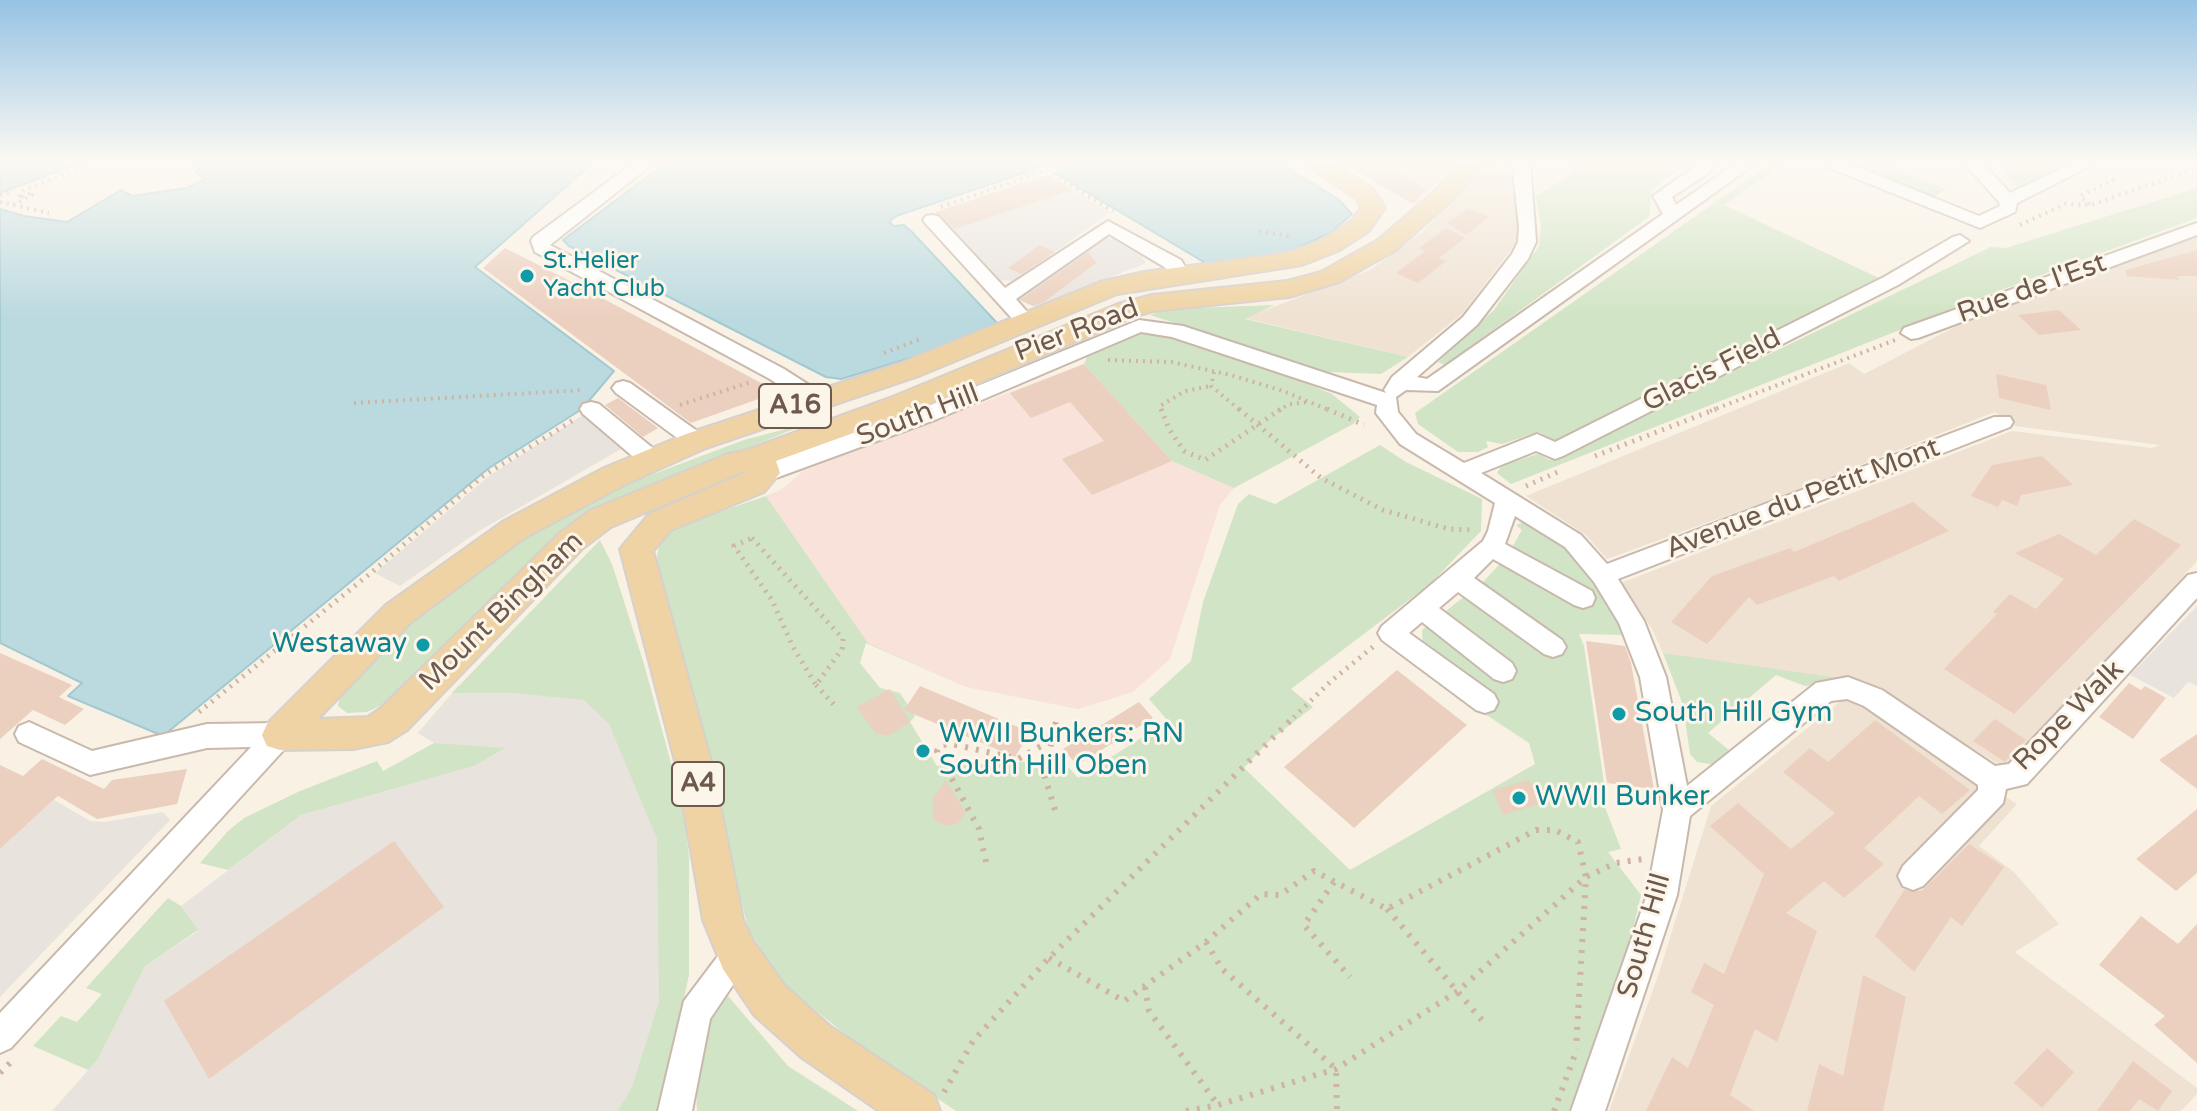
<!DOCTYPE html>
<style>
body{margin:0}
canvas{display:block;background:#f9f1e4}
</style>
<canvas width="2197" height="1111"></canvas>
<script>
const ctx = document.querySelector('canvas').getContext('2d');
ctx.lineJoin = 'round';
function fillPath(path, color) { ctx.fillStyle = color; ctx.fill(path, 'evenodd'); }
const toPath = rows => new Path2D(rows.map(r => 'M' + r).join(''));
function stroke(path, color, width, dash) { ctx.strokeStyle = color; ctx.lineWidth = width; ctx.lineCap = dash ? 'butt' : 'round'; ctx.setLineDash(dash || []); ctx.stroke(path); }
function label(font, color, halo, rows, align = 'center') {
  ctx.font = font + ' "Varela Round",sans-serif'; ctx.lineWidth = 6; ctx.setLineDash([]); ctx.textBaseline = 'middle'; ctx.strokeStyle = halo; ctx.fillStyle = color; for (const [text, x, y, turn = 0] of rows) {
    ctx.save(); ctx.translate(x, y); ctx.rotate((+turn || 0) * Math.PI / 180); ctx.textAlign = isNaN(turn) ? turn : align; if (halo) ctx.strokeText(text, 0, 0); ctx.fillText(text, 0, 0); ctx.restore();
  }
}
fillPath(toPath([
 [1487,165,1510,170,1519,228,1516,243,1463,313,1408,357,1244,318,1370,270,1421,233],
 [2197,235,2197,561,2006,769,1873,686,1663,653,1652,629,1621,583,2012,431,2152,448,2160,445,2015,426,1995,412,1781,496,1607,559,1586,535,1526,496,1849,363,1864,374,1957,326],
 [1847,696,2017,804,1979,846,2014,872,2059,924,2015,952,2197,1088,2197,1094,2181,1111,1609,1111,1659,973,1711,806]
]), '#efe2d3');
fillPath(toPath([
 [1341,161,1458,161,1415,204],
 [1084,364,1172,461,1234,488,1220,505,1170,659,1133,692,1078,709,966,687,868,643,766,496,782,489,803,471]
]), '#f8e2d9');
fillPath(toPath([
 [1048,175,1110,212,1015,281,998,280,935,213],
 [1103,237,1113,239,1142,257,1146,263,1036,307,1015,298],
 [583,415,621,449,479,531,400,586,375,573,489,476],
 [2197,606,2197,686,2188,682,2174,698,2130,675],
 [608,654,689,857,689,974,661,1111,52,1111,98,1059,145,966,198,931,181,906,301,815,474,766,505,749,434,743,418,733,458,686],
 [54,800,90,821,105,822,163,812,170,820,0,997,0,849]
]), '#e9e3de');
fillPath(toPath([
 [1565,161,1690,161,1651,190,1650,216,1445,365,1438,362,1494,310,1539,246,1541,225,1536,196,1572,174],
 [1774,161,1785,163,1724,205,1881,279,1555,442,1539,432,1502,444,1486,441,1488,447,1478,452,1458,452,1418,424,1415,413],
 [1848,161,1876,161,1945,189,1935,197],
 [1994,161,2071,161,2019,189],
 [2197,188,2197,218,1998,291,1511,484,1497,473,1502,465,1538,454,1550,460,1991,247,2006,248],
 [1274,305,1245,319,1408,357,1381,374,1328,372,1150,315,1167,309],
 [1140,333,1177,337,1300,381,1332,394,1360,417,1353,424,1234,488,1172,461,1084,364,1088,355],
 [809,423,587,512,550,542,432,661,382,705,367,712,347,713,338,706,340,694,392,633,534,531,603,493,744,440],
 [1380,445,1406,462,1482,499,1481,531,1430,584,1291,689,1313,707,1269,741,1244,768,1350,870,1535,764,1529,743,1485,714,1496,702,1423,647,1422,630,1484,581,1507,556,1522,530,1516,525,1527,521,1554,537,1590,576,1627,635,1579,634,1584,646,1604,783,1601,797,1621,849,1608,852,1641,895,1622,977,1569,1111,956,1111,857,1044,781,982,748,928,659,578,657,556,660,541,669,532,686,523,766,496,868,643,966,687,866,643,860,663,880,688,900,693,915,716,910,722,937,766,1062,760,1078,778,1168,721,1149,699,1191,661,1203,602,1238,504,1249,494,1275,504],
 [600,540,612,564,644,664,683,807,689,857,689,974,661,1111,618,1111,632,1087,659,1002,657,839,609,724,584,700,514,693,452,693],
 [1663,653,1846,679,1805,686,1776,675,1708,733,1729,750,1716,765,1697,762,1690,754,1683,705],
 [434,743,506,748,474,766,301,815,228,870,200,863,228,831,244,818,300,791,377,761,383,771],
 [168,898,181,906,198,930,145,966,98,1059,88,1070,33,1046,61,1016,77,1022,102,994,86,988],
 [728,996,788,1066,858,1111,697,1111,695,1064,707,1017]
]), '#d1e4c5');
const water = toPath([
 [0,161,85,161,0,193,0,161],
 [192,161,595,161,475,267,614,371,582,409,489,468,163,736,68,696,82,683,0,643,0,209,24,216,67,222,121,190,132,196,187,188,205,179,196,172,202,165,192,161],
 [668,161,1059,161,896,216,889,222,894,226,904,225,911,231,997,323,927,353,841,379,826,377,569,246,563,240,668,161],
 [1084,161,1276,161,1338,199,1352,214,1330,233,1279,256,1207,264,1055,173,1084,161]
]);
fillPath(water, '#bbdadf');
stroke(water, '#a3c9d0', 2);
fillPath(toPath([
 [1339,161,1377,161,1426,189,1413,204],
 [1048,175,1072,190,955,229,935,212],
 [1468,208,1489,217,1466,235,1447,223],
 [1446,228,1465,238,1439,258,1446,261,1418,283,1396,273,1425,251,1434,256,1419,248],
 [1040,245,1055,252,1021,274,1008,268],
 [505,248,576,284,778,392,691,423,483,268],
 [2197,250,2197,276,2177,276,2180,280,2126,276,2126,270],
 [1088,252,1096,263,1044,302,1033,306,1020,300],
 [2059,310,2081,330,2039,335,2018,315],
 [1084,364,1172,461,1092,495,1062,459,1104,441,1070,402,1031,418,1010,393],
 [1996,374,2046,385,2051,410,1999,398],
 [618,398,658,428,643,437,605,405],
 [2042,456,2073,485,2021,495,2017,506,2002,500,1998,507,1971,496,1992,465],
 [1913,502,1949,531,1839,581,1834,576,1757,605,1749,597,1707,644,1671,622,1712,576,1790,548,1794,552],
 [2134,519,2181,545,2014,714,1944,669,1997,614,1993,612,2010,594,2036,609,2064,579,2015,553,2059,534,2096,555],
 [1586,641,1625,646,1631,663,1654,789,1607,783],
 [0,653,72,685,59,697,84,709,65,725,33,710,0,739],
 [1397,670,1467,725,1354,828,1284,767],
 [2129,683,2141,690,2145,686,2166,698,2133,739,2099,717],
 [920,686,1030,732,1015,757,904,710],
 [890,689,910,722,888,736,875,733,857,707],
 [1139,702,1153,718,1077,765,1063,749],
 [1995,719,2026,740,2005,762,1973,741],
 [1875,720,1970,790,1942,814,1919,796,1864,848,1884,864,1844,898,1824,881,1786,913,1817,931,1777,1042,1755,1029,1730,1095,1754,1111,1646,1111,1672,1057,1688,1068,1714,1005,1691,992,1704,963,1724,974,1764,874,1710,826,1738,803,1791,849,1835,813,1783,772,1810,748,1828,762],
 [2197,734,2197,789,2159,760],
 [42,759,104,789,112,780,187,769,177,804,97,819,58,796,0,849,0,765,23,776],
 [946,780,966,813,957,823,947,826,934,820,933,811,933,798],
 [1528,780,1549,801,1503,815,1493,790],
 [2197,809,2197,873,2176,891,2136,859],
 [394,841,444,907,209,1079,164,1001],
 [1969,844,2004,867,1962,926,1951,917,1914,972,1875,936,1904,890,1922,891],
 [2141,916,2178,944,2197,924,2197,1063,2154,1025,2165,1016,2099,965],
 [1863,975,1906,997,1883,1111,1807,1111,1819,1064,1843,1076],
 [2047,1048,2074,1072,2042,1108,2014,1083],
 [2133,1061,2172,1091,2158,1111,2139,1099,2130,1111,2097,1111]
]), '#ebd0bf');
const minor = toPath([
 [636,161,656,161,550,245,784,369,823,394,826,399,823,404,807,404,770,379,535,252,531,241,533,237,636,161],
 [1512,161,1530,161,1536,242,1528,259,1477,325,1417,377,1427,379,1663,214,1653,196,1696,166,1697,161,1715,161,1710,172,1672,197,1676,205,1739,161,1759,161,1438,391,1406,390,1396,397,1398,412,1416,434,1464,463,1537,434,1555,442,1884,277,1953,237,1960,235,1969,241,1898,285,1563,456,1555,459,1536,451,1481,473,1581,535,1607,564,1994,417,2010,417,2013,422,2010,427,1618,579,1644,621,1666,677,1687,786,1816,683,1848,677,1882,690,1995,766,2009,764,2188,575,2197,573,2197,598,2027,784,2006,789,2003,803,1923,886,1913,890,1903,886,1898,876,1903,866,1978,790,1978,785,1864,706,1847,699,1831,701,1690,816,1677,895,1605,1111,1571,1111,1647,895,1663,810,1640,677,1619,623,1594,582,1565,547,1515,516,1505,544,1592,591,1595,598,1592,605,1583,608,1574,605,1493,559,1474,578,1562,640,1566,647,1562,654,1553,657,1544,654,1458,592,1439,608,1512,663,1516,671,1512,679,1503,682,1494,679,1422,622,1409,633,1494,694,1498,702,1494,710,1485,713,1476,710,1382,640,1378,633,1382,626,1483,541,1488,531,1495,503,1400,444,1376,413,1377,405,1172,337,1141,332,937,419,773,479,757,479,754,473,757,467,921,409,1139,320,1183,326,1386,393,1384,390,1392,377,1463,317,1512,254,1518,242,1519,227,1512,161],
 [1826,161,1843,161,1979,216,2000,206,1999,202,1962,161,1981,161,2010,193,2077,161,2100,161,2017,203,2015,212,1980,228,1827,167,1826,161],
 [932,215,938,216,1005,288,1108,221,1181,260,1190,275,1187,279,1173,279,1166,268,1109,234,1016,299,1035,321,1025,327,1018,325,926,224,923,220,926,216,932,215],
 [2197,223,2197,235,1918,338,1911,339,1901,333,1904,328,2197,223],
 [623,381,630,383,704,436,707,441,704,446,688,446,616,393,612,388,616,383,623,381],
 [591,402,599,404,660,454,663,460,660,466,644,466,583,414,580,409,583,404,591,402],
 [29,722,92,751,207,724,280,723,290,727,294,735,290,743,11,1048,0,1053,0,1013,251,747,207,748,90,775,19,742,15,734,19,726,29,722],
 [738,940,749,944,753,955,710,1019,692,1111,658,1111,684,1001,727,944,738,940]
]);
const major = toPath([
 [1301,161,1328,161,1373,189,1385,208,1369,231,1338,251,1302,265,1117,294,921,375,706,448,626,484,526,537,410,623,318,719,368,717,381,708,560,533,589,511,728,454,744,451,890,398,1118,304,1152,295,1287,281,1321,272,1378,240,1436,190,1462,161,1486,161,1452,200,1396,250,1339,282,1289,297,1153,311,1136,316,910,412,776,461,780,473,764,492,671,530,653,551,712,765,743,920,753,941,784,985,831,1027,934,1095,940,1111,879,1111,801,1057,754,1015,723,969,703,920,676,765,620,549,649,514,747,472,742,472,611,527,582,549,407,730,388,742,353,749,280,750,267,746,262,735,267,724,386,605,504,521,604,468,686,434,901,363,1100,282,1144,272,1287,253,1320,241,1351,221,1361,208,1356,198,1301,161]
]);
stroke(minor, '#c8b9ac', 4);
stroke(major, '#d6d1cd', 4);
stroke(toPath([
 [1046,170,1072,161],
 [0,195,11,192],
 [0,202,49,213],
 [2090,204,2080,196,2113,180,2100,175],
 [13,205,32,195,33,192,18,198,24,190,98,161],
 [941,207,1046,170,1113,211],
 [2020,225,2065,204,2091,205,2197,168],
 [1259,231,1293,237],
 [884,353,923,338],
 [1108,360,1171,362,1231,375,1283,391,1331,411],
 [1214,372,1211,386,1241,411],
 [354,403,584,390],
 [680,405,751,382],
 [1162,411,1160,406,1185,391,1211,386],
 [1278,411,1289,404,1309,402],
 [1710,411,1895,340]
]), '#cfb4a3', 4, [2, 5]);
stroke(toPath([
 [1161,409,1169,429,1184,451,1205,460,1281,409],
 [1239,409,1321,478,1383,510,1449,529,1475,530],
 [1327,409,1364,425],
 [1595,456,1716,409],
 [1526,486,1560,471],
 [752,538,843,639,842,649,816,685,793,647,772,600,734,546,752,538],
 [816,685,837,708],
 [199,712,372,572,483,476,575,419],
 [1288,723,1330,682,1374,646]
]), '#cfb4a3', 5, [2, 6]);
stroke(toPath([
 [1055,810,1044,774,1056,722],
 [986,862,979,829,937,751,941,745,952,744,1018,759,1043,745,1052,731],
 [1334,882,1304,925,1350,977],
 [1387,909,1486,1025],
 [1206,942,1222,969,1336,1069,1337,1111],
 [1049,958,1124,1001,1206,942,1261,894,1280,895,1314,871,1387,909,1536,830,1555,830,1578,842,1586,877,1576,1049],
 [1145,987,1149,1011,1218,1105],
 [0,1073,10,1063],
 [944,1092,973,1041,1049,958,1290,721],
 [1186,1111,1218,1105,1336,1069,1458,991,1586,877,1616,863,1643,859],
 [1554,1111,1577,1049]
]), '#cfb4a3', 6, [3, 8]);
fillPath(minor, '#fff');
fillPath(major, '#efd3a4');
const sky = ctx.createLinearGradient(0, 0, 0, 317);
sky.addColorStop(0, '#96c3e4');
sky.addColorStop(0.51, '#fcf9f3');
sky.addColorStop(1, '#fcf9f300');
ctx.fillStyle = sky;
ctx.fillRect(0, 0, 2197, 317);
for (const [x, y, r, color] of [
 [527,276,8,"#0f9aa8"],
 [423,645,8,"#0f9aa8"],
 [1619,714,8,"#0f9aa8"],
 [923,751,8,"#0f9aa8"],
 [1519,798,8,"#0f9aa8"]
]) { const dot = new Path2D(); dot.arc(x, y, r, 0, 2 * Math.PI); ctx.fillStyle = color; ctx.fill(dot); stroke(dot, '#fcf5ea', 3); }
label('24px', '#0d838f', '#fcf5ea', [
 ["St.Helier",543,262],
 ["Yacht Club",543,290]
], 'left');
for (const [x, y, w] of [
 [795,406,72],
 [698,784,52]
]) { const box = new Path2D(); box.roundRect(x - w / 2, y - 22, w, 44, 6); ctx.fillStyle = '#fcf5ea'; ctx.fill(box); stroke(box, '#6e594d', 2); }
label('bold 26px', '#6e594d', null, [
 ["A16",795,406],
 ["A4",698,784]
]);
label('28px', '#6e594d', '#fcf5ea', [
 ["Rue de l'Est",2032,289,-20],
 ["Pier Road",1077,331,-21],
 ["Glacis Field",1712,371,-27],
 ["South Hill",918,416,-21],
 ["Avenue du Petit Mont",1803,499,-21],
 ["Mount Bingham",502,612,-44],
 ["Rope Walk",2069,716,-45],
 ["South Hill",1645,936,-74]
]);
label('28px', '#0d838f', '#fcf5ea', [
 ["Westaway",407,645,"right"],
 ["South Hill Gym",1635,714],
 ["WWII Bunkers: RN",939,735],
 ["South Hill Oben",939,767],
 ["WWII Bunker",1535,798]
], 'left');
</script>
